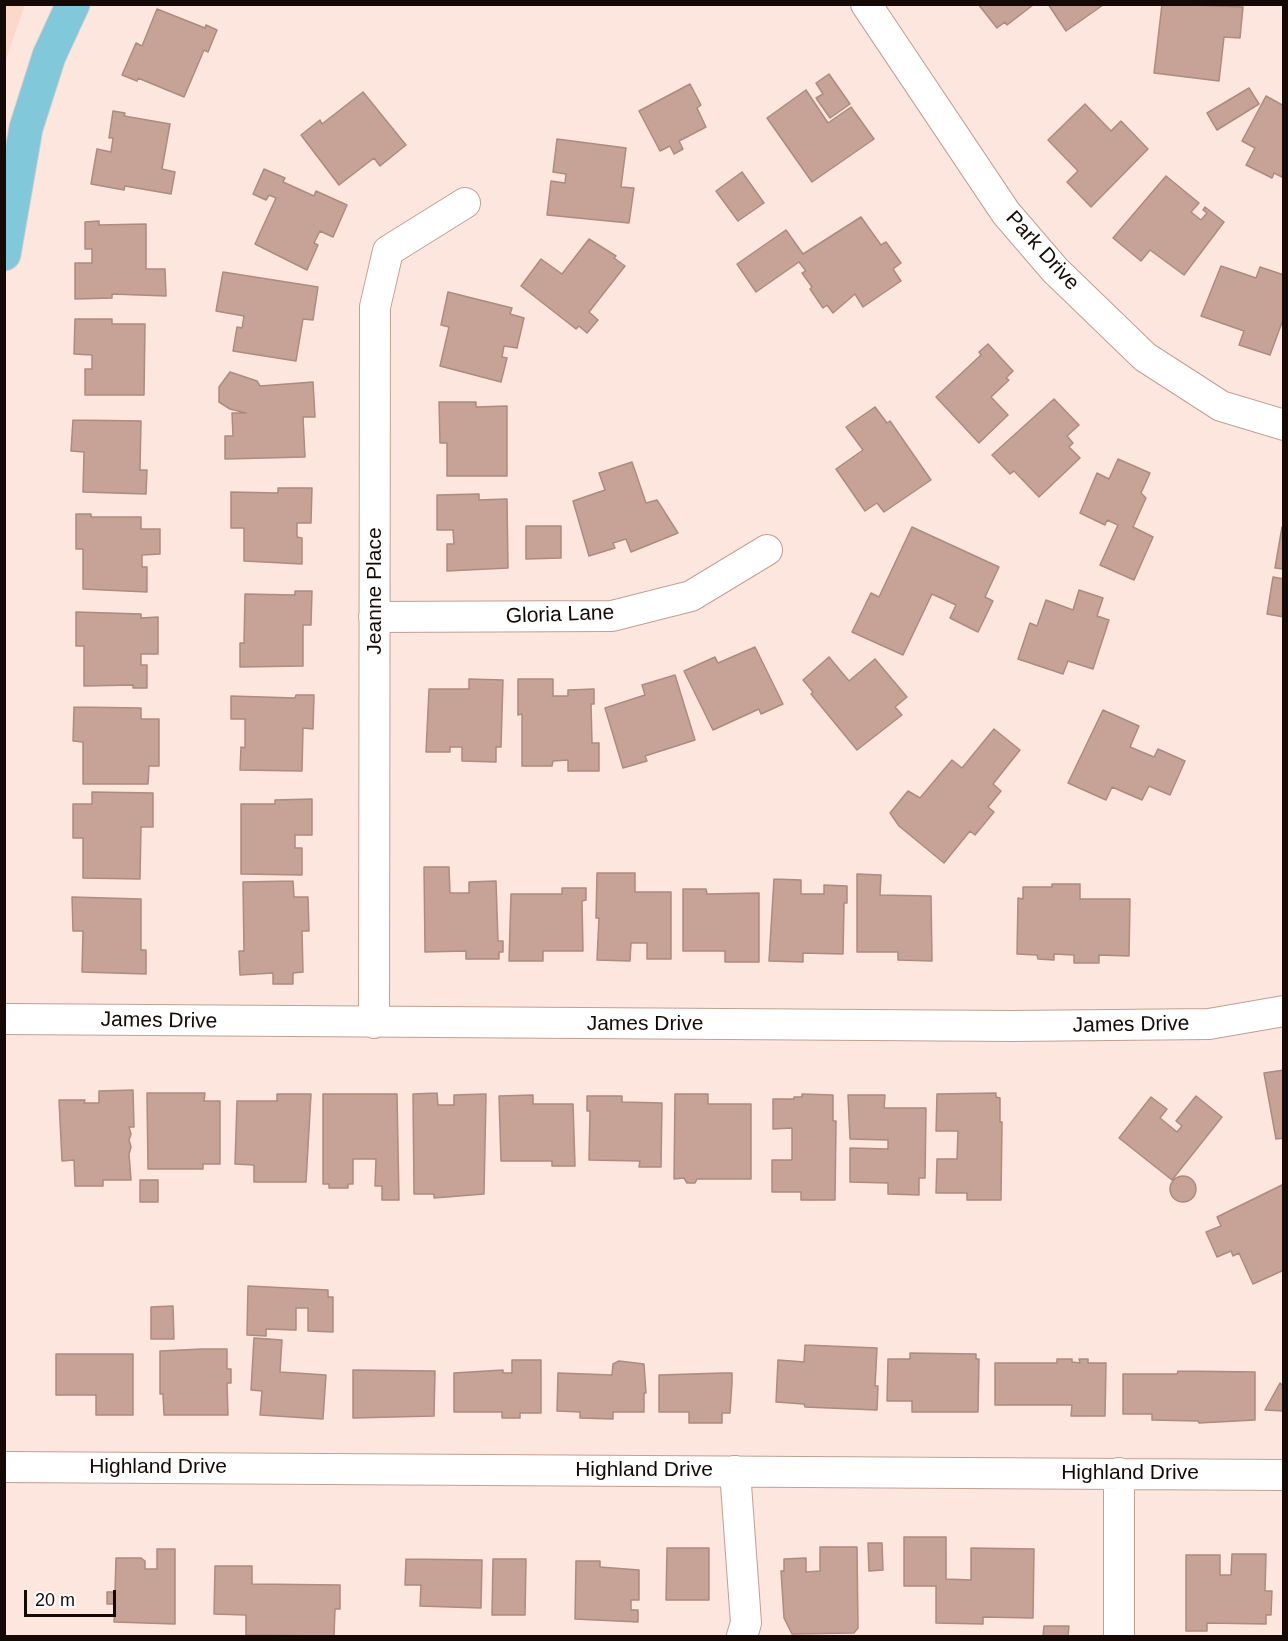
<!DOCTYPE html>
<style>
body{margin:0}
#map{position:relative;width:1288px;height:1641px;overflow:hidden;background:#fde6de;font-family:Arial,sans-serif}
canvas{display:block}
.frame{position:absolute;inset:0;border:6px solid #150906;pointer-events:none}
.scale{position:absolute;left:24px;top:1590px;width:92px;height:27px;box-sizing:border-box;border:3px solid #150906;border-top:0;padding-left:8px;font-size:18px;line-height:21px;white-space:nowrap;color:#150906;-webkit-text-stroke:4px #fff;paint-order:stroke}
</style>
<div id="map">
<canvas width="1288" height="1641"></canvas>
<div class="frame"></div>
<div class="scale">20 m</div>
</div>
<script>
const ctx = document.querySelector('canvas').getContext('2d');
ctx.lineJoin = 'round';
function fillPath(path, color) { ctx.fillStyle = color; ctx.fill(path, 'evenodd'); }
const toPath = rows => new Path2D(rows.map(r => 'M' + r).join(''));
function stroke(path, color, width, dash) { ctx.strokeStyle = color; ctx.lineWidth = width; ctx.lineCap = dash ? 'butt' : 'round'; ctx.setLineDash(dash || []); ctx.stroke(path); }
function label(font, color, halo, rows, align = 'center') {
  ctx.font = font + ' Arial,sans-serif'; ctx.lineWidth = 5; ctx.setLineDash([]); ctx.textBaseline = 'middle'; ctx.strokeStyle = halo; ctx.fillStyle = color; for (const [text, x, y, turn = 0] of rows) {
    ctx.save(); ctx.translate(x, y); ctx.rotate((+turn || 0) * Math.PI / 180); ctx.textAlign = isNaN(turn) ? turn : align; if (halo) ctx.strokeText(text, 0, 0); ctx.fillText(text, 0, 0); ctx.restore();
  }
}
fillPath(toPath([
 [5,4,25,5,5,62,4,5]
]), '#fcd8cb');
const building = toPath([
 [978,4,1033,4,1033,5,1007,25,1005,22,997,28,978,4],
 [1048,4,1103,4,1103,5,1066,31,1048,4],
 [1162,4,1243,7,1240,38,1224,37,1219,81,1154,73,1162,4],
 [157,9,205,28,206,25,217,30,208,52,204,50,184,97,138,78,137,81,122,75,136,43,142,46,157,9],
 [829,74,850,104,830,118,816,98,823,94,816,83,829,74],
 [690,84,701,105,697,108,706,127,679,141,683,149,674,154,670,146,660,151,639,111,690,84],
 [1249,88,1259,104,1217,130,1207,113,1249,88],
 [806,90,828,123,851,107,874,139,812,182,767,118,806,90],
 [363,92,406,145,380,166,374,158,339,185,301,135,320,120,322,124,363,92],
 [1266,96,1284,106,1284,178,1274,173,1272,178,1246,165,1255,148,1242,141,1266,96],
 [1085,104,1111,131,1121,121,1148,149,1091,207,1067,182,1078,171,1048,140,1085,104],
 [113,111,125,113,124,116,170,124,162,169,175,172,171,194,125,186,124,190,91,184,97,149,111,152,113,138,109,138,113,111],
 [557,139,626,148,621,187,634,188,629,223,547,215,551,181,565,183,566,174,553,172,557,139],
 [264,169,285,178,283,182,314,196,316,191,347,205,333,237,320,231,314,243,318,245,307,270,255,244,276,198,269,195,266,200,253,194,264,169],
 [742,172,764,203,738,221,716,191,742,172],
 [1166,176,1199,203,1191,212,1201,220,1207,213,1203,210,1205,207,1224,222,1184,275,1150,250,1141,261,1113,238,1166,176],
 [861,217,881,245,886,242,901,263,893,269,901,281,863,307,855,294,833,313,827,305,823,308,810,289,812,287,802,273,806,271,799,262,756,292,737,264,786,230,803,254,861,217],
 [99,221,99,225,146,224,146,269,165,269,166,296,112,294,112,298,75,299,75,263,92,263,92,249,85,249,85,222,99,221],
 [589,239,616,256,614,258,625,266,589,312,598,320,587,333,579,326,576,329,521,286,541,259,562,274,589,239],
 [1221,266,1256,278,1260,267,1284,275,1284,317,1270,355,1239,345,1244,331,1201,316,1221,266],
 [223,272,318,287,313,320,303,319,296,361,233,351,237,327,242,328,244,316,216,311,223,272],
 [448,292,512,308,510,314,524,318,517,348,504,346,502,357,507,358,501,382,440,366,449,327,441,325,448,292],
 [75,319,112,319,112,324,145,324,144,395,85,395,85,369,92,369,92,355,74,354,75,319],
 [988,344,1013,371,1006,378,1009,380,991,397,1008,415,979,443,936,397,981,355,979,352,988,344],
 [230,372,257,381,260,386,313,382,315,417,303,417,305,457,225,459,225,436,233,436,232,413,246,413,230,409,219,402,219,387,230,372],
 [1054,399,1079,425,1067,436,1073,443,1069,447,1080,458,1039,497,1014,471,1010,474,992,455,1054,399],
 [439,402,476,402,476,407,507,406,507,476,447,476,447,443,440,443,439,402],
 [875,407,887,423,890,421,931,480,884,512,877,503,865,511,836,469,863,450,846,427,875,407],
 [73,420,141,421,140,470,147,470,146,494,83,492,84,452,71,451,73,420],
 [1118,459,1150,473,1141,493,1146,498,1133,527,1153,537,1134,580,1100,565,1118,525,1107,520,1105,525,1080,513,1097,473,1109,479,1118,459],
 [632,462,646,503,657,500,678,533,631,552,626,539,613,543,615,548,589,556,573,501,605,490,599,473,632,462],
 [278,488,312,488,311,523,297,523,297,537,302,538,302,564,244,561,244,528,231,528,231,492,278,493,278,488],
 [479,494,479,500,507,499,508,568,447,571,447,544,454,544,453,530,437,530,437,495,479,494],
 [76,514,91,514,91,517,141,517,141,529,160,529,160,554,142,555,142,567,147,567,147,592,83,589,83,549,76,549,76,514],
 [526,526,561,526,561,558,526,559,526,526],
 [912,527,999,567,985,597,993,601,978,632,950,618,956,605,932,594,903,655,852,632,871,593,879,597,912,527],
 [1282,527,1284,527,1284,569,1275,568,1282,527],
 [1273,577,1284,579,1284,617,1267,614,1273,577],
 [1079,590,1103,598,1097,616,1109,620,1093,669,1068,661,1063,674,1018,659,1030,623,1037,626,1046,600,1073,610,1079,590],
 [295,591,312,591,311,625,303,625,303,666,240,667,240,643,244,643,245,594,295,595,295,591],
 [76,612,141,614,141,618,158,617,158,654,141,654,141,665,147,665,147,688,133,688,133,685,84,686,84,646,76,646,76,612],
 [755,647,783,704,761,714,759,709,713,730,684,671,715,657,718,663,755,647],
 [829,657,849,681,875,659,907,697,895,707,902,715,857,750,811,694,813,692,803,680,829,657],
 [675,675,695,740,645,756,647,761,623,768,605,708,645,695,642,685,675,675],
 [469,679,503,680,501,747,496,747,496,762,462,761,462,747,450,747,450,752,426,752,429,689,469,689,469,679],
 [518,679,553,679,553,696,568,696,568,690,594,689,594,704,591,704,592,743,599,743,599,771,568,771,568,760,553,761,552,766,522,766,522,714,518,715,518,679],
 [296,695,314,695,313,729,303,728,302,771,240,770,241,747,245,748,245,719,231,719,231,696,295,698,296,695],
 [74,707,141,708,141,719,159,719,159,766,149,766,148,784,83,784,83,742,73,741,74,707],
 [1103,710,1139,726,1130,747,1154,757,1158,749,1185,761,1170,795,1149,786,1142,800,1112,787,1106,800,1068,783,1103,710],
 [994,729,1020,750,993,784,1001,791,988,807,994,812,975,835,970,831,944,863,899,826,890,813,908,791,920,798,952,760,962,768,994,729],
 [92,792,153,793,153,827,141,827,140,879,83,878,83,838,73,838,73,804,92,804,92,792],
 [312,799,312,835,295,835,295,848,302,848,302,875,241,874,241,804,275,804,275,800,312,799],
 [424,867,449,867,450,893,469,893,469,882,496,881,498,941,503,941,503,952,499,952,499,959,466,959,466,951,425,952,424,867],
 [597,873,635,873,635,892,671,892,671,959,647,959,647,943,631,943,630,961,597,960,599,918,596,918,597,873],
 [857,874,881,875,880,895,931,896,932,961,898,960,898,952,857,952,857,874],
 [774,879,801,880,801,894,824,894,824,885,847,886,847,903,844,903,843,954,803,953,803,962,769,961,774,879],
 [293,881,294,897,308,897,309,931,302,931,303,972,293,973,293,984,273,984,273,973,240,975,239,951,244,951,243,882,293,881],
 [1052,884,1080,884,1080,899,1130,899,1129,956,1099,955,1099,963,1074,963,1074,955,1054,954,1054,960,1038,959,1037,955,1017,954,1018,898,1023,899,1023,887,1052,887,1052,884],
 [562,888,586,888,586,900,582,901,583,951,543,951,543,961,509,961,511,894,562,894,562,888],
 [683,889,706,889,707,894,759,893,759,962,725,962,725,951,683,951,683,889],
 [72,897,141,899,141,950,146,950,146,974,82,972,83,931,73,931,72,897],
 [1284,1070,1284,1138,1276,1139,1264,1073,1284,1070],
 [133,1090,134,1127,129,1127,131,1134,129,1140,131,1147,129,1154,131,1180,103,1180,103,1186,75,1186,74,1160,62,1161,59,1100,85,1100,84,1103,99,1103,99,1091,133,1090],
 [147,1093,205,1093,204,1101,220,1101,220,1164,203,1164,203,1169,148,1169,147,1093],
 [437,1093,438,1105,454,1105,454,1095,486,1094,484,1194,434,1198,434,1194,414,1194,413,1094,437,1093],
 [996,1093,996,1097,1000,1098,1000,1122,1002,1122,1001,1200,967,1200,967,1193,936,1193,937,1159,957,1159,958,1131,936,1131,937,1094,996,1093],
 [277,1094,311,1094,306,1182,254,1182,254,1165,235,1164,237,1101,277,1101,277,1094],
 [323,1094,397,1094,399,1200,382,1200,382,1186,375,1186,376,1159,353,1159,353,1184,348,1184,348,1188,329,1188,329,1184,323,1184,323,1094],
 [675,1094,708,1094,708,1104,751,1104,751,1179,697,1179,695,1183,687,1183,684,1178,674,1179,675,1094],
 [802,1094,833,1095,833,1121,836,1121,835,1200,801,1200,801,1192,772,1192,772,1160,792,1160,792,1128,773,1129,773,1099,794,1099,794,1097,802,1097,802,1094],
 [533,1095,533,1104,573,1104,575,1166,552,1166,552,1161,501,1161,499,1096,533,1095],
 [848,1095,885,1095,884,1108,926,1108,925,1178,919,1178,919,1195,888,1194,888,1183,850,1182,850,1148,888,1149,888,1140,850,1139,848,1095],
 [587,1096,622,1096,622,1102,662,1103,661,1167,639,1167,640,1161,589,1160,590,1111,587,1111,587,1096],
 [1196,1096,1222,1117,1172,1180,1119,1138,1151,1097,1167,1109,1160,1118,1177,1132,1182,1126,1176,1121,1196,1096],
 '1170 1189a13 13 0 1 1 26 0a13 13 0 1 1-26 0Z',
 [140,1180,158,1180,158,1202,140,1202,140,1180],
 [1284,1184,1284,1270,1253,1284,1239,1253,1233,1256,1231,1251,1217,1257,1206,1232,1221,1226,1217,1217,1284,1184],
 [248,1286,328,1290,328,1297,333,1297,333,1332,308,1331,308,1308,296,1308,296,1330,266,1329,266,1336,247,1335,248,1286],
 [173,1306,174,1339,151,1339,151,1307,173,1306],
 [254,1338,282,1340,280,1372,326,1375,323,1419,260,1415,262,1391,251,1390,254,1338],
 [805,1345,877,1348,875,1386,878,1386,877,1410,805,1407,804,1404,776,1402,778,1360,804,1362,805,1345],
 [202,1349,227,1349,227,1369,231,1369,231,1383,227,1383,228,1415,164,1415,163,1394,160,1394,160,1351,202,1349],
 [910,1353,976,1354,976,1359,979,1359,978,1412,912,1412,912,1401,887,1401,888,1359,910,1359,910,1353],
 [56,1354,133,1354,133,1415,96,1415,96,1395,56,1395,56,1354],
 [1057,1359,1072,1359,1072,1362,1080,1363,1079,1359,1088,1359,1088,1363,1106,1363,1105,1416,1071,1416,1072,1405,995,1405,995,1363,1057,1363,1057,1359],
 [512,1360,541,1360,541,1413,520,1413,520,1418,502,1418,502,1412,454,1412,454,1373,503,1370,503,1373,512,1373,512,1360],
 [619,1361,644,1364,646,1393,644,1393,644,1412,613,1412,613,1419,580,1418,580,1412,557,1411,558,1373,612,1375,613,1364,619,1361],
 [353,1370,435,1371,434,1416,353,1418,353,1370],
 [1178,1371,1255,1372,1255,1420,1199,1423,1198,1421,1152,1420,1152,1414,1123,1414,1123,1374,1177,1374,1178,1371],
 [723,1373,732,1373,732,1383,730,1413,722,1413,722,1423,689,1423,689,1412,659,1412,659,1375,723,1373],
 [1280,1383,1284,1387,1284,1411,1265,1410,1280,1383],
 [904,1537,946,1537,946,1579,971,1580,971,1548,1034,1549,1033,1618,983,1617,983,1624,936,1623,936,1586,904,1586,904,1537],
 [868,1543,882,1543,883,1570,869,1571,868,1543],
 [820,1547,857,1547,858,1628,854,1633,792,1634,784,1618,781,1571,784,1571,784,1559,806,1558,806,1572,820,1571,820,1547],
 [667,1548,709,1548,709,1600,666,1600,667,1548],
 [157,1549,175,1549,175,1624,114,1622,115,1604,107,1604,107,1592,115,1592,116,1558,141,1558,145,1561,145,1569,157,1569,157,1549],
 [1232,1554,1266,1554,1265,1591,1272,1591,1271,1615,1266,1615,1266,1624,1207,1623,1207,1631,1186,1631,1186,1555,1220,1555,1220,1575,1231,1575,1232,1554],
 [406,1559,482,1560,481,1608,420,1606,421,1585,405,1585,406,1559],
 [493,1559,526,1559,525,1615,492,1615,493,1559],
 [576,1561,600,1561,600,1567,639,1570,639,1600,631,1600,631,1610,638,1610,638,1622,575,1619,576,1561],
 [215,1566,252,1566,252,1584,340,1585,340,1609,335,1609,334,1636,246,1635,246,1615,214,1614,215,1566],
 [1044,1626,1069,1626,1068,1636,1043,1636,1044,1626]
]);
fillPath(building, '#c6a396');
stroke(building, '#ad8b7f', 1.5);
const minor = toPath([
 [866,4,1006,213,1055,270,1145,357,1221,406,1284,425],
 [374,617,612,616,691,596,767,550],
 [4,1019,1013,1026,1209,1024,1284,1011],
 [374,1023,375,307,388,251,465,203],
 [4,1467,1284,1475],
 [735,1471,746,1623,742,1636],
 [1119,1636,1119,1473]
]);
const major = toPath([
 [4,254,26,128,49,56,73,4]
]);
stroke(minor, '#c29f92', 32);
stroke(major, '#d0cecd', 35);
stroke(minor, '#fff', 30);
stroke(major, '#81c8da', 33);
label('21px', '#150906', '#fff', [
 ["Park Drive",1042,251,48],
 ["Jeanne Place",375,591,-90],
 ["Gloria Lane",560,615,-2],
 ["James Drive",159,1021,1],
 ["James Drive",645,1024],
 ["James Drive",1131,1025,-1],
 ["Highland Drive",158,1467],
 ["Highland Drive",644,1470],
 ["Highland Drive",1130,1473]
]);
</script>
